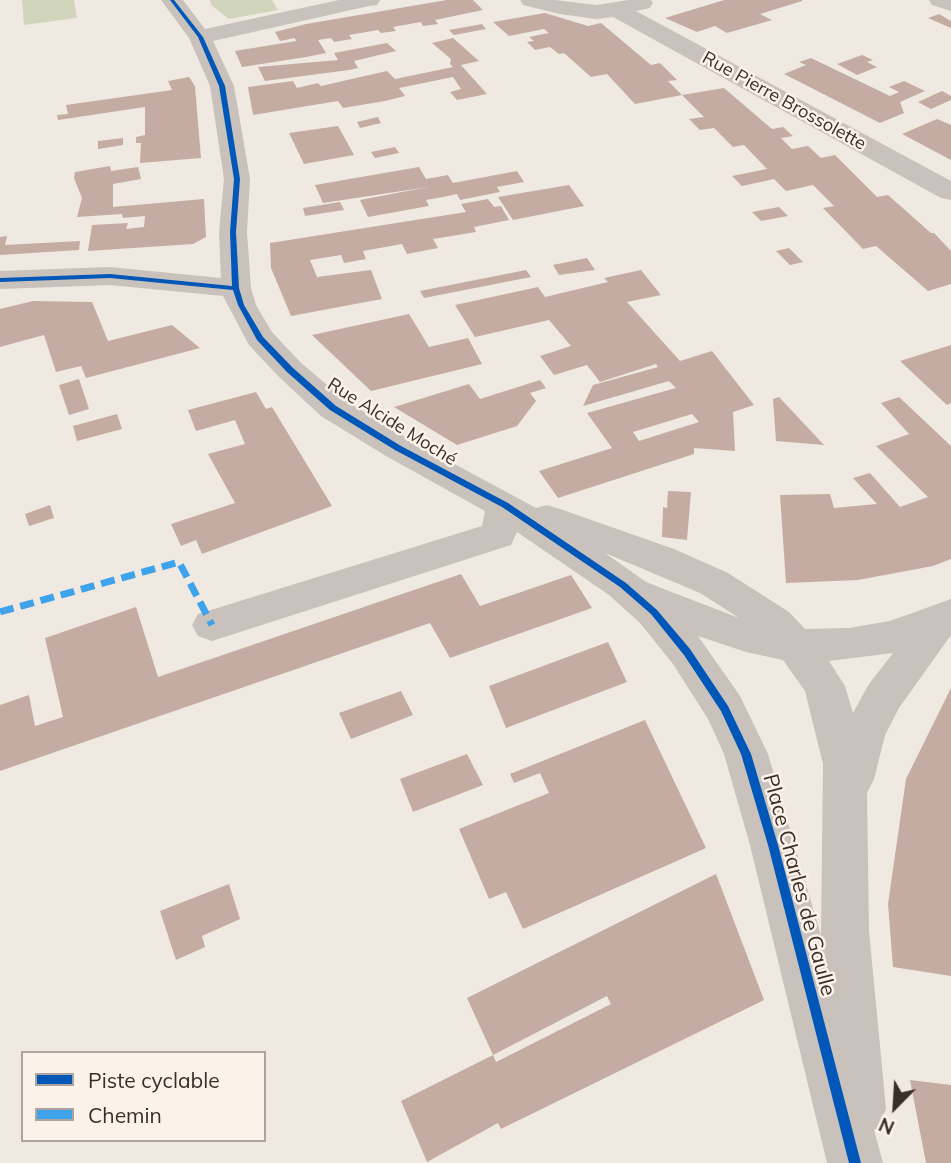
<!DOCTYPE html>
<meta charset="utf-8">
<style>
body{margin:0}
#map{position:relative;width:951px;height:1163px;overflow:hidden;background:#efe9e2;font-family:Mulish,sans-serif}
canvas{display:block}
.legend{position:absolute;left:21px;top:1051px;width:245px;height:91px;box-sizing:border-box;background:#fbf3ea;border:2px solid #aea49d;margin:0;padding:9px 12px;list-style:none;font-size:21px;color:#3a2e29}
.legend li{display:flex;align-items:center;gap:14px;height:35px}
.legend b{width:35px;border:2px solid #aea49d}
.north{position:absolute;left:860px;top:1072px;width:70px;height:70px;-webkit-text-stroke:5px #fbf3ea;paint-order:stroke;rotate:204deg;font-size:19px;font-weight:700;line-height:28px;text-align:center;color:#3a2e29}
.north::after{content:'';display:block;margin:auto;width:24px;height:32px;background:#3a2e29;clip-path:polygon(50% 0,100% 100%,50% 72%,0 100%)}
</style>
<div id="map">
<canvas width="951" height="1163"></canvas>
<ul class="legend">
<li><b style="height:9px;background:#0057b8"></b>Piste cyclable</li>
<li><b style="height:9px;background:#3fa3eb"></b>Chemin</li>
</ul>
<div class="north">N</div>
</div>
<script>
const ctx = document.querySelector('canvas').getContext('2d');
ctx.lineJoin = 'round';
function fillPath(path, color) { ctx.fillStyle = color; ctx.fill(path, 'evenodd'); }
const toPath = rows => new Path2D(rows.map(r => 'M' + r).join(''));
function stroke(path, color, width, dash) { ctx.strokeStyle = color; ctx.lineWidth = width; ctx.lineCap = dash ? 'butt' : 'round'; ctx.setLineDash(dash || []); ctx.stroke(path); }
function label(font, color, halo, rows, align = 'center') {
  ctx.font = font + ' Mulish,sans-serif'; ctx.lineWidth = 5; ctx.setLineDash([]); ctx.textBaseline = 'middle'; ctx.strokeStyle = halo; ctx.fillStyle = color; for (const [text, x, y, turn = 0] of rows) {
    ctx.save(); ctx.translate(x, y); ctx.rotate((+turn || 0) * Math.PI / 180); ctx.textAlign = isNaN(turn) ? turn : align; if (halo) ctx.strokeText(text, 0, 0); ctx.fillText(text, 0, 0); ctx.restore();
  }
}
fillPath(toPath([
 [22,0,74,0,77,18,24,25],
 [210,0,272,0,278,10,229,19,211,5]
]), '#d0d5bc');
fillPath(toPath([
 [447,0,473,0,483,10,435,20,438,24,423,26,421,22,393,27,396,31,381,33,378,30,349,35,352,39,334,42,331,38,318,40,326,53,306,57,242,67,235,51,296,41,295,38,280,41,275,32,306,24],
 [724,0,802,0,802,1,760,14,772,20,727,33,715,26,697,32,665,18],
 [545,13,588,26,601,23,651,65,660,63,677,80,668,81,682,95,635,104,607,74,591,77,564,53,559,54,550,47,535,50,527,42,534,41,529,37,549,33,544,29,509,36,493,22],
 [939,14,951,21,951,28,928,18],
 [482,24,486,29,454,35,449,30],
 [453,38,479,61,461,65,487,94,457,100,450,92,461,89,453,77,399,88,405,96,385,101,343,108,338,101,253,115,248,87,293,81,297,88,318,83,321,86,387,71,395,79,453,67,450,64,451,59,432,43],
 [387,43,396,51,354,61,358,68,349,70,265,81,258,67,338,60,334,53],
 [862,55,873,60,867,62,877,67,857,75,837,64],
 [811,58,890,96,899,92,889,87,904,81,925,91,900,102,904,113,880,123,784,74,806,65,799,62],
 [189,77,195,86,201,158,140,163,141,143,136,143,136,137,145,135,145,107,58,120,57,115,68,114,66,105,172,90,168,81],
 [724,88,772,129,783,127,793,136,781,138,792,149,808,146,821,158,835,155,877,197,888,195,931,233,934,233,951,251,951,284,928,291,876,246,863,249,823,208,834,206,813,185,786,191,774,179,742,186,732,176,767,169,744,145,733,147,714,128,700,130,689,119,704,117,682,95],
 [942,91,951,96,951,100,931,109,918,102],
 [378,117,381,123,360,128,357,122],
 [937,119,951,125,951,160,902,134],
 [338,126,354,155,304,164,289,133],
 [123,138,123,145,98,149,98,141],
 [395,147,399,153,375,158,371,152],
 [110,166,111,171,138,167,141,179,113,184,113,207,204,199,206,237,193,244,88,251,92,225,128,223,126,229,144,227,145,216,123,218,122,214,77,217,82,198,74,178,75,172],
 [419,167,426,179,448,175,453,183,517,171,524,182,497,187,500,192,460,200,457,194,443,197,426,200,429,206,368,217,360,200,428,187,323,203,315,185],
 [569,185,584,206,513,220,498,197],
 [488,199,494,207,501,206,509,220,474,227,476,232,433,239,438,248,407,254,402,244,363,251,366,259,344,263,341,255,310,260,317,277,371,270,382,299,291,316,271,268,270,243,466,212,461,204],
 [340,202,344,210,305,216,303,208],
 [779,207,788,216,761,221,752,212],
 [7,236,5,245,80,241,79,250,0,255,0,237],
 [789,248,803,262,790,265,776,251],
 [587,258,595,270,559,275,553,265],
 [526,270,531,277,424,298,420,291],
 [641,270,661,295,627,302,680,361,712,351,754,405,733,412,735,451,694,448,694,454,558,498,539,471,612,448,587,413,676,388,669,381,583,406,593,385,658,367,656,364,600,382,587,365,554,375,540,356,571,346,549,320,475,337,455,305,538,287,545,297,608,282,604,278],
 [692,414,699,422,639,441,633,432],
 [33,301,92,302,108,341,172,325,200,348,86,378,81,366,56,372,44,335,0,347,0,309],
 [409,314,429,347,468,338,482,364,371,391,312,335],
 [951,345,951,403,947,405,900,361],
 [79,379,89,409,69,415,59,385],
 [540,380,546,388,530,393,536,401,517,426,457,445,394,407,469,384,480,399],
 [256,392,266,409,272,407,332,506,202,554,196,540,181,546,171,524,235,503,208,454,245,444,235,420,196,431,188,410],
 [779,397,824,445,776,441,773,399],
 [899,397,951,446,951,559,933,566,858,580,786,583,780,495,830,494,834,508,877,504,853,478,870,473,900,507,928,497,876,446,909,434,881,403],
 [117,414,122,429,77,441,73,426],
 [668,491,691,492,687,540,662,537,663,507,667,508],
 [50,505,54,518,29,526,25,514],
 [461,574,480,606,571,575,592,608,450,658,430,623,0,771,0,705,29,695,35,726,63,717,45,638,136,607,158,677],
 [608,642,627,682,506,728,489,686],
 [951,688,951,976,893,967,888,904,906,779],
 [401,691,413,715,351,739,339,713],
 [645,720,706,848,523,929,506,892,489,899,459,829,549,793,540,773,514,783,510,774],
 [467,754,483,785,413,812,400,779],
 [716,874,764,1000,501,1129,498,1123,427,1162,401,1101,493,1055,496,1062,611,1004,607,996,493,1055,467,998],
 [229,884,240,919,202,936,205,947,176,960,160,911],
 [910,1080,951,1085,951,1163,926,1163]
]), '#c4aca3');
fillPath(toPath([
 [161,0,183,0,205,29,339,0,380,0,377,5,369,6,213,41,234,86,250,179,247,232,251,288,256,305,272,332,301,363,345,400,410,440,536,508,547,505,560,509,674,549,728,573,789,612,805,629,849,628,890,621,951,599,951,635,899,708,885,735,874,779,867,793,869,931,886,1109,878,1128,874,1130,883,1163,827,1163,750,845,724,754,708,719,673,664,640,623,609,595,517,532,511,545,212,641,198,636,192,625,198,614,482,526,485,511,386,456,321,416,279,377,249,345,223,296,110,285,0,289,0,271,110,267,221,278,219,232,224,179,210,86,189,38,161,0],
 [605,553,700,593,739,618,646,582,605,553],
 [698,636,746,652,783,660,805,691,823,764,821,936,768,754,740,696,698,636],
 [893,653,869,684,853,713,845,686,829,661,893,653],
 [520,0,555,0,596,5,629,0,651,0,653,3,650,8,636,11,951,181,951,200,941,198,613,17,596,19,560,14,523,5,520,0],
 [929,0,951,0,951,11,932,5,929,0]
]), '#c9c1bb');
stroke(toPath([
 [0,612,179,562,212,625]
]), '#3fa3eb', 7, [14, 7]);
fillPath(toPath([
 [170,0,174,0,203,37,225,86,240,179,236,232,239,288,244,305,263,337,293,368,336,406,401,446,508,503,626,583,657,610,690,649,728,706,751,754,778,845,861,1163,849,1163,768,845,741,754,721,711,684,655,651,614,620,587,502,507,395,450,330,410,287,372,257,340,238,305,233,290,110,278,0,282,0,278,110,274,232,286,230,232,234,179,219,86,198,37,170,0]
]), '#0057b8');
label('18px', '#3a2e29', '#fbf3ea', [
 ["Rue Pierre Brossolette",784,101,29],
 ["Rue Alcide Moché",392,422,32]
]);
label('21px', '#3a2e29', '#fbf3ea', [
 ["Place Charles de Gaulle",799,885,75]
]);
</script>
